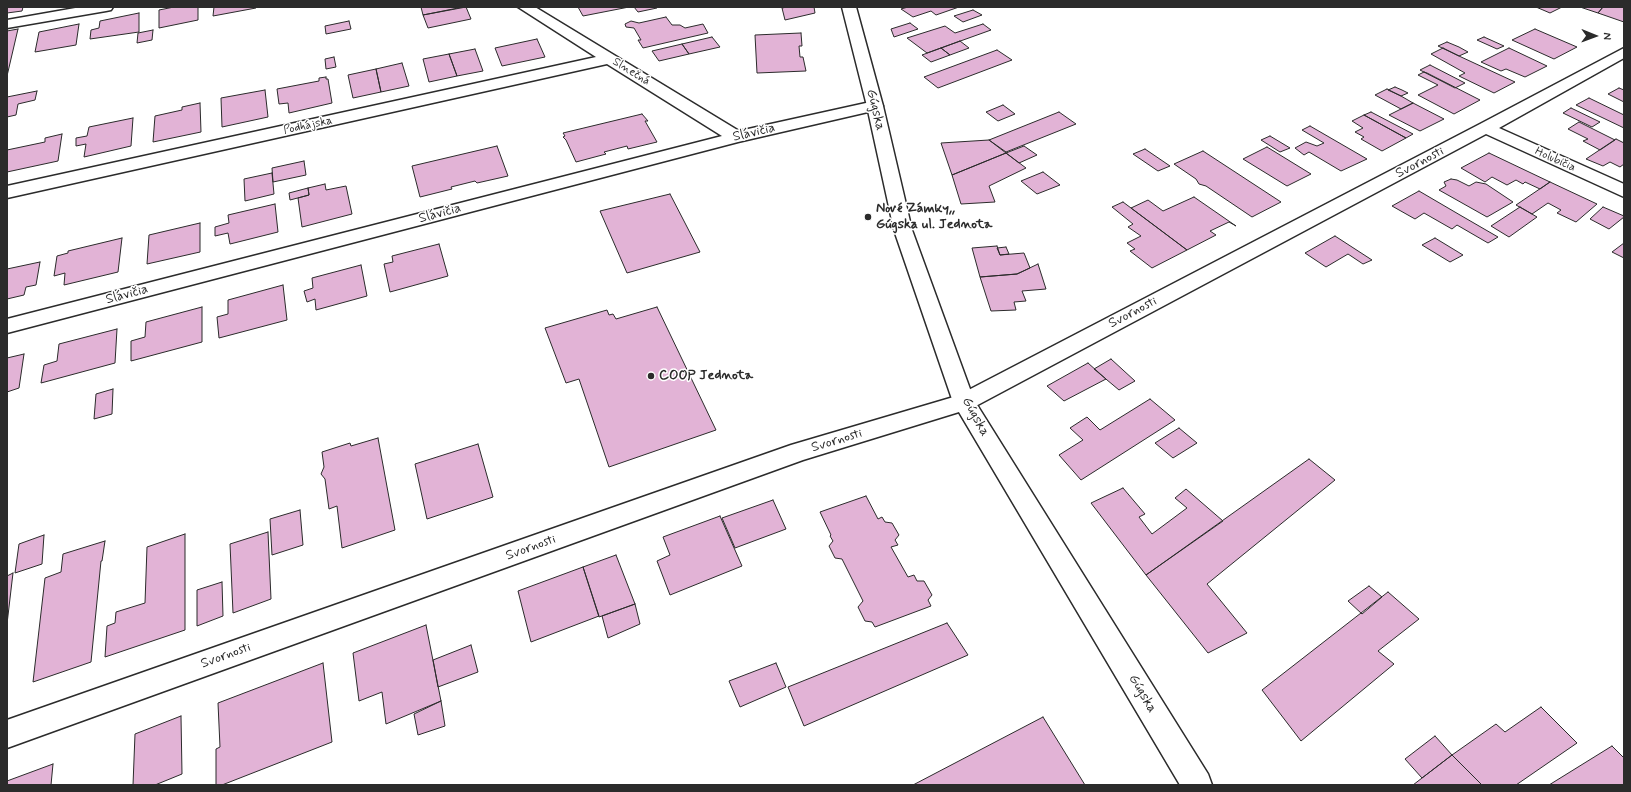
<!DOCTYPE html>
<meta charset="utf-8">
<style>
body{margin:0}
#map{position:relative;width:1631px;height:792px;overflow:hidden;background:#fff;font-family:Mynerve,sans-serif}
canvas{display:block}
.frame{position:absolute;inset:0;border:8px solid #2b2b2b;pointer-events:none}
.north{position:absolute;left:1575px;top:16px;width:40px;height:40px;-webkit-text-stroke:3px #fff;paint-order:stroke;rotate:91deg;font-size:11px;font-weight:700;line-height:16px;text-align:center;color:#2b2b2b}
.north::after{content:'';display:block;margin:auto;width:14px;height:18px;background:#2b2b2b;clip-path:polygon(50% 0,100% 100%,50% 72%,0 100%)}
</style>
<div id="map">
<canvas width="1631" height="792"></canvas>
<div class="frame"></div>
<div class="north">N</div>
</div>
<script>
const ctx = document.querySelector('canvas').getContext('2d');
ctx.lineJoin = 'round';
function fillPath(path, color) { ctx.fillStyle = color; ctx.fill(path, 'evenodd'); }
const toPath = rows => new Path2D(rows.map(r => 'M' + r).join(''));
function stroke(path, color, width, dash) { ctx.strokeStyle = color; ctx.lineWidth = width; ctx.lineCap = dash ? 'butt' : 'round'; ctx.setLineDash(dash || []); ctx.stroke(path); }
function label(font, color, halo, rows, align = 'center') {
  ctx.font = font + ' Mynerve,sans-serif'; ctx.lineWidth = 3; ctx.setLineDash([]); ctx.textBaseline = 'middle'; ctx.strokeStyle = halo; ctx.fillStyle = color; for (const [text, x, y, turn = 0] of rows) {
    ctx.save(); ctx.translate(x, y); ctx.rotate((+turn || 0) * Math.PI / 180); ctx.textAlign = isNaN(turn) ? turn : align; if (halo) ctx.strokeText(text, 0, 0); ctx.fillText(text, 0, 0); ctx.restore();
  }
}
const building = toPath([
 [7,7,23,7,22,11,7,13,7,7],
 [174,7,198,7,198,20,159,28,159,10,174,7],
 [214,7,256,7,256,8,213,16,214,7],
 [421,7,463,7,423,15,421,7],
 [466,7,471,19,428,28,423,15,466,7],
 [578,7,629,7,583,16,578,7],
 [634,7,657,7,657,8,638,12,634,7],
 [787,7,814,7,815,13,785,20,782,8,787,7],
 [908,7,959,7,936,15,931,11,913,17,901,9,908,7],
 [1536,7,1562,7,1550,13,1536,7],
 [1580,7,1603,7,1598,13,1580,7],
 [1603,7,1624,7,1624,22,1598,13,1603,7],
 [973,10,982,15,963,22,954,16,973,10],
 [139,13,139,32,90,39,91,30,99,28,100,21,139,13],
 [666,17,672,25,680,25,685,28,703,24,708,33,643,48,638,40,641,40,634,28,626,27,625,24,631,21,639,23,666,17],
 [349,21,351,29,326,34,325,26,349,21],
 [910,23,918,29,894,37,891,29,910,23],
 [79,24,76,45,35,52,39,32,79,24],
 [983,24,991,30,927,53,907,38,945,26,955,33,983,24],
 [18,29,7,76,7,31,18,29],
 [1535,29,1577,47,1554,59,1512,40,1535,29],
 [153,30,152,40,137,43,138,33,153,30],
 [801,33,802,46,799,46,800,57,803,57,806,71,757,73,755,35,801,33],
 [712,37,720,47,689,54,682,44,712,37],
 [1484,37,1504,46,1497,49,1477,40,1484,37],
 [537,39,545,57,502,66,495,48,537,39],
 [960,41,969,48,950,55,941,48,960,41],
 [1447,42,1459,47,1468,52,1459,56,1438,46,1447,42],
 [682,44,689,54,659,61,652,51,682,44],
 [941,48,950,55,931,62,922,55,941,48],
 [1443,48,1459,56,1515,82,1494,93,1459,76,1465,73,1431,54,1443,48],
 [1509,48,1547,66,1525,77,1506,69,1501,71,1481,62,1509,48],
 [475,49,483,71,457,76,449,54,475,49],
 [997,50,1012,60,938,88,924,77,997,50],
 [449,54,457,76,429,82,423,59,449,54],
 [334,57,336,67,326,69,325,59,334,57],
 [402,63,409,86,381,92,376,69,402,63],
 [1430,65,1465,83,1455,88,1420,70,1430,65],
 [376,69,381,92,353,98,348,75,376,69],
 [1424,72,1427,73,1480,100,1454,114,1418,95,1438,85,1418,75,1424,72],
 [326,77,326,79,328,79,332,103,289,113,288,103,279,104,277,89,319,81,319,78,326,77],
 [1395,87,1402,90,1408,93,1401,96,1388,90,1395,87],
 [1619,88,1624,90,1624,102,1608,94,1619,88],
 [1387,89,1401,96,1413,103,1401,109,1375,95,1387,89],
 [265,90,268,117,222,127,221,98,265,90],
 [37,91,35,100,18,104,16,115,7,117,7,97,37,91],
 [1589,98,1624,115,1624,128,1576,105,1589,98],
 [200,103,201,132,153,142,155,116,182,110,182,107,200,103],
 [1413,103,1444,119,1420,131,1389,115,1413,103],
 [1003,105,1015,114,998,121,986,112,1003,105],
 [1571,108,1600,122,1592,127,1563,113,1571,108],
 [1059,112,1076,124,1006,152,989,140,1059,112],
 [1371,112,1413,134,1406,138,1364,115,1371,112],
 [642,114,648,121,645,121,657,142,628,149,627,146,604,152,606,154,576,162,566,140,563,137,565,136,563,133,642,114],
 [1364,115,1406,138,1382,151,1361,139,1364,137,1355,132,1363,128,1352,121,1364,115],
 [133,118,131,146,84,157,86,144,76,146,76,138,87,136,89,127,133,118],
 [1579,122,1615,140,1600,150,1583,141,1588,139,1568,129,1579,122],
 [1310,126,1367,159,1341,171,1309,152,1304,155,1295,148,1306,142,1317,146,1324,143,1302,130,1310,126],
 [62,134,58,161,7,172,7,150,45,142,45,138,62,134],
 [1270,136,1290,148,1280,152,1261,140,1270,136],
 [1616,139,1624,143,1624,164,1620,167,1610,162,1603,166,1586,159,1616,139],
 [989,140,1006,153,952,175,941,143,989,140],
 [497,146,508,176,477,183,475,181,451,187,452,189,420,197,412,166,497,146],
 [1024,146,1037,155,1019,163,1006,153,1024,146],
 [1267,147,1311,174,1287,186,1243,159,1267,147],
 [1145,149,1170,166,1158,171,1133,154,1145,149],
 [1203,151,1281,202,1252,217,1206,186,1199,184,1196,179,1174,164,1203,151],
 [1006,153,1026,168,989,186,995,202,961,204,952,175,1006,153],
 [1489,153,1550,182,1540,189,1525,182,1523,184,1516,180,1507,185,1492,177,1485,182,1461,168,1489,153],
 [304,161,306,175,273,182,272,168,304,161],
 [1043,172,1060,185,1037,194,1021,181,1043,172],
 [272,173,274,194,245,201,244,179,272,173],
 [1451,179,1457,180,1469,186,1476,182,1486,184,1513,202,1487,217,1439,190,1446,186,1444,182,1451,179],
 [1550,182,1597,204,1576,222,1557,213,1561,210,1548,203,1532,214,1516,205,1550,182],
 [325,184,326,190,346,186,352,214,302,227,298,198,309,195,308,188,325,184],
 [308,188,309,195,290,200,289,193,308,188],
 [1419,191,1460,215,1498,237,1488,243,1457,225,1452,229,1424,213,1415,219,1392,206,1419,191],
 [670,194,700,252,627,273,600,211,670,194],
 [1194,197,1236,226,1229,222,1210,231,1216,235,1187,250,1131,208,1148,200,1163,211,1194,197],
 [1123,202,1187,250,1152,268,1130,251,1135,249,1127,243,1141,236,1128,227,1133,224,1112,207,1123,202],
 [275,204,278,232,230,244,228,233,215,236,215,227,229,223,228,215,275,204],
 [1520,207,1537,217,1509,237,1491,226,1520,207],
 [1603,207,1624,216,1624,217,1609,229,1590,219,1603,207],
 [200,223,200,252,147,264,149,235,200,223],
 [1335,236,1372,260,1363,264,1348,254,1326,267,1305,253,1335,236],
 [122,238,118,272,64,285,65,273,54,276,57,256,68,253,68,251,122,238],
 [1435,238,1463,255,1450,262,1422,245,1435,238],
 [1624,243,1624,258,1612,252,1624,243],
 [439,244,448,276,390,292,384,264,393,262,392,256,439,244],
 [997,246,1000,255,1024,253,1030,268,1017,274,980,277,972,248,997,246],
 [1006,247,1009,254,1000,255,997,248,1006,247],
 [40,262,36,285,26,287,24,295,7,299,7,269,40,262],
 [1038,264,1046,289,1022,291,1026,301,1014,302,1016,310,991,311,980,277,1017,274,1038,264],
 [361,265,367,296,316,310,315,299,307,302,304,291,313,288,312,278,361,265],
 [283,285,287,320,219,338,217,317,228,314,228,300,283,285],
 [202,307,202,342,131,361,131,341,145,337,146,322,202,307],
 [657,307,716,430,609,467,579,379,566,383,545,328,607,310,609,315,613,314,616,319,657,307],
 [117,329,115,363,41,383,44,365,57,361,59,344,117,329],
 [24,354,19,388,7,392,7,358,24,354],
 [1111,359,1135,381,1119,390,1094,369,1111,359],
 [1088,363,1106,379,1064,401,1047,386,1088,363],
 [113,389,112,414,94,419,96,394,113,389],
 [1150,399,1175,420,1081,480,1059,455,1083,440,1070,428,1087,417,1100,430,1150,399],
 [1179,428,1197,443,1173,458,1155,443,1179,428],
 [378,438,395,530,342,548,337,506,329,509,325,479,321,474,324,467,322,452,350,443,351,446,378,438],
 [478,444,493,497,427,519,415,464,478,444],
 [1309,459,1335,480,1207,584,1247,633,1208,653,1146,575,1309,459],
 [1123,488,1145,514,1139,517,1152,534,1187,508,1175,498,1186,489,1223,521,1146,575,1091,503,1123,488],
 [866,496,878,519,882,517,885,522,892,523,899,535,895,540,898,545,891,547,908,577,914,575,917,581,924,581,932,595,928,600,931,606,875,627,872,622,865,621,858,607,863,601,842,559,835,558,829,546,833,541,830,536,831,535,820,512,866,496],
 [773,500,786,529,735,548,722,518,773,500],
 [300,510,303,545,272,555,270,519,300,510],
 [720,516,742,566,670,595,657,561,670,555,663,537,720,516],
 [268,532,271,599,233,613,230,544,268,532],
 [185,534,185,630,105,657,107,626,115,623,116,612,145,603,147,547,185,534],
 [44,535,42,564,15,573,19,544,44,535],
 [105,541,102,561,101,561,91,662,33,682,45,578,61,572,63,554,105,541],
 [616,555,635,604,599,617,583,567,616,555],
 [583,567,599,616,531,642,518,591,583,567],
 [13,573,7,624,7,576,13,573],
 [222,582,223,616,197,626,197,590,222,582],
 [1369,586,1382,597,1362,614,1348,601,1369,586],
 [1388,592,1419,619,1378,651,1394,664,1301,741,1262,690,1388,592],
 [635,604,640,624,608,638,602,616,635,604],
 [947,623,968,655,804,726,788,687,947,623],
 [426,625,441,701,386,724,382,692,359,701,353,653,426,625],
 [471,645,478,672,438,687,433,660,471,645],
 [323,663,332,742,222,785,216,785,216,749,220,747,218,703,323,663],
 [776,663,786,687,740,707,729,681,776,663],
 [441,701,445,726,418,735,414,714,441,701],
 [1541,707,1577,743,1516,785,1482,785,1452,755,1496,724,1505,732,1541,707],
 [181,716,182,774,155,785,133,785,135,734,181,716],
 [1043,717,1085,785,913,785,1043,717],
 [1435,736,1452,755,1422,778,1405,759,1435,736],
 [1612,746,1624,758,1624,785,1549,785,1612,746],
 [1452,755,1482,785,1413,785,1422,778,1452,755],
 [53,764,51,785,7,785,7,781,53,764]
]);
fillPath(building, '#e2b3d6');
stroke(building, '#2b2b2b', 1);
const minor = toPath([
 [81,7,113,7,111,10,106,11,7,28,7,20,81,7],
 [518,7,535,7,739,131,875,101,881,103,883,106,881,109,738,142,7,333,7,319,722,136,607,64,7,198,7,186,596,57,518,7],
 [1624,48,1624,58,1499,128,1624,184,1624,197,1486,134,972,408,803,460,7,748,7,720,791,445,957,396,1480,124,1624,48]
]);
const major = toPath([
 [842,7,856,7,883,106,912,230,974,400,1208,774,1212,785,1180,785,953,402,894,230,867,106,842,7]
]);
stroke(minor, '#2b2b2b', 3);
stroke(major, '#2b2b2b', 3);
fillPath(minor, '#fff');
fillPath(major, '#fff');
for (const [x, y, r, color] of [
 [868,217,4,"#2b2b2b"],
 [651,376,4,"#2b2b2b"]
]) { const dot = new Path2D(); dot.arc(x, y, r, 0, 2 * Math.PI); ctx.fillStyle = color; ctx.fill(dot); stroke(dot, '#fff', 1.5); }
label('12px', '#2b2b2b', '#fff', [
 ["Slnečná",631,72,32],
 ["Podhájska",308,126,-12],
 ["Holubičia",1555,160,24]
]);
label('14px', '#2b2b2b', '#fff', [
 ["Gúgska",875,110,76],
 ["Slávičia",754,133,-13],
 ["Svornosti",1420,163,-28],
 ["Slávičia",440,214,-15],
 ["Slávičia",127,295,-15],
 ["Svornosti",1133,313,-28],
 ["Gúgska",975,417,61],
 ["Svornosti",837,441,-17],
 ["Svornosti",531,548,-20],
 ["Svornosti",226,656,-20],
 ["Gúgska",1142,694,59]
]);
label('bold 14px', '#2b2b2b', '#fff', [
 ["Nové Zámky,,",876,209],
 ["Gúgska ul. Jednota",876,225],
 ["COOP Jednota",659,376]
], 'left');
</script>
